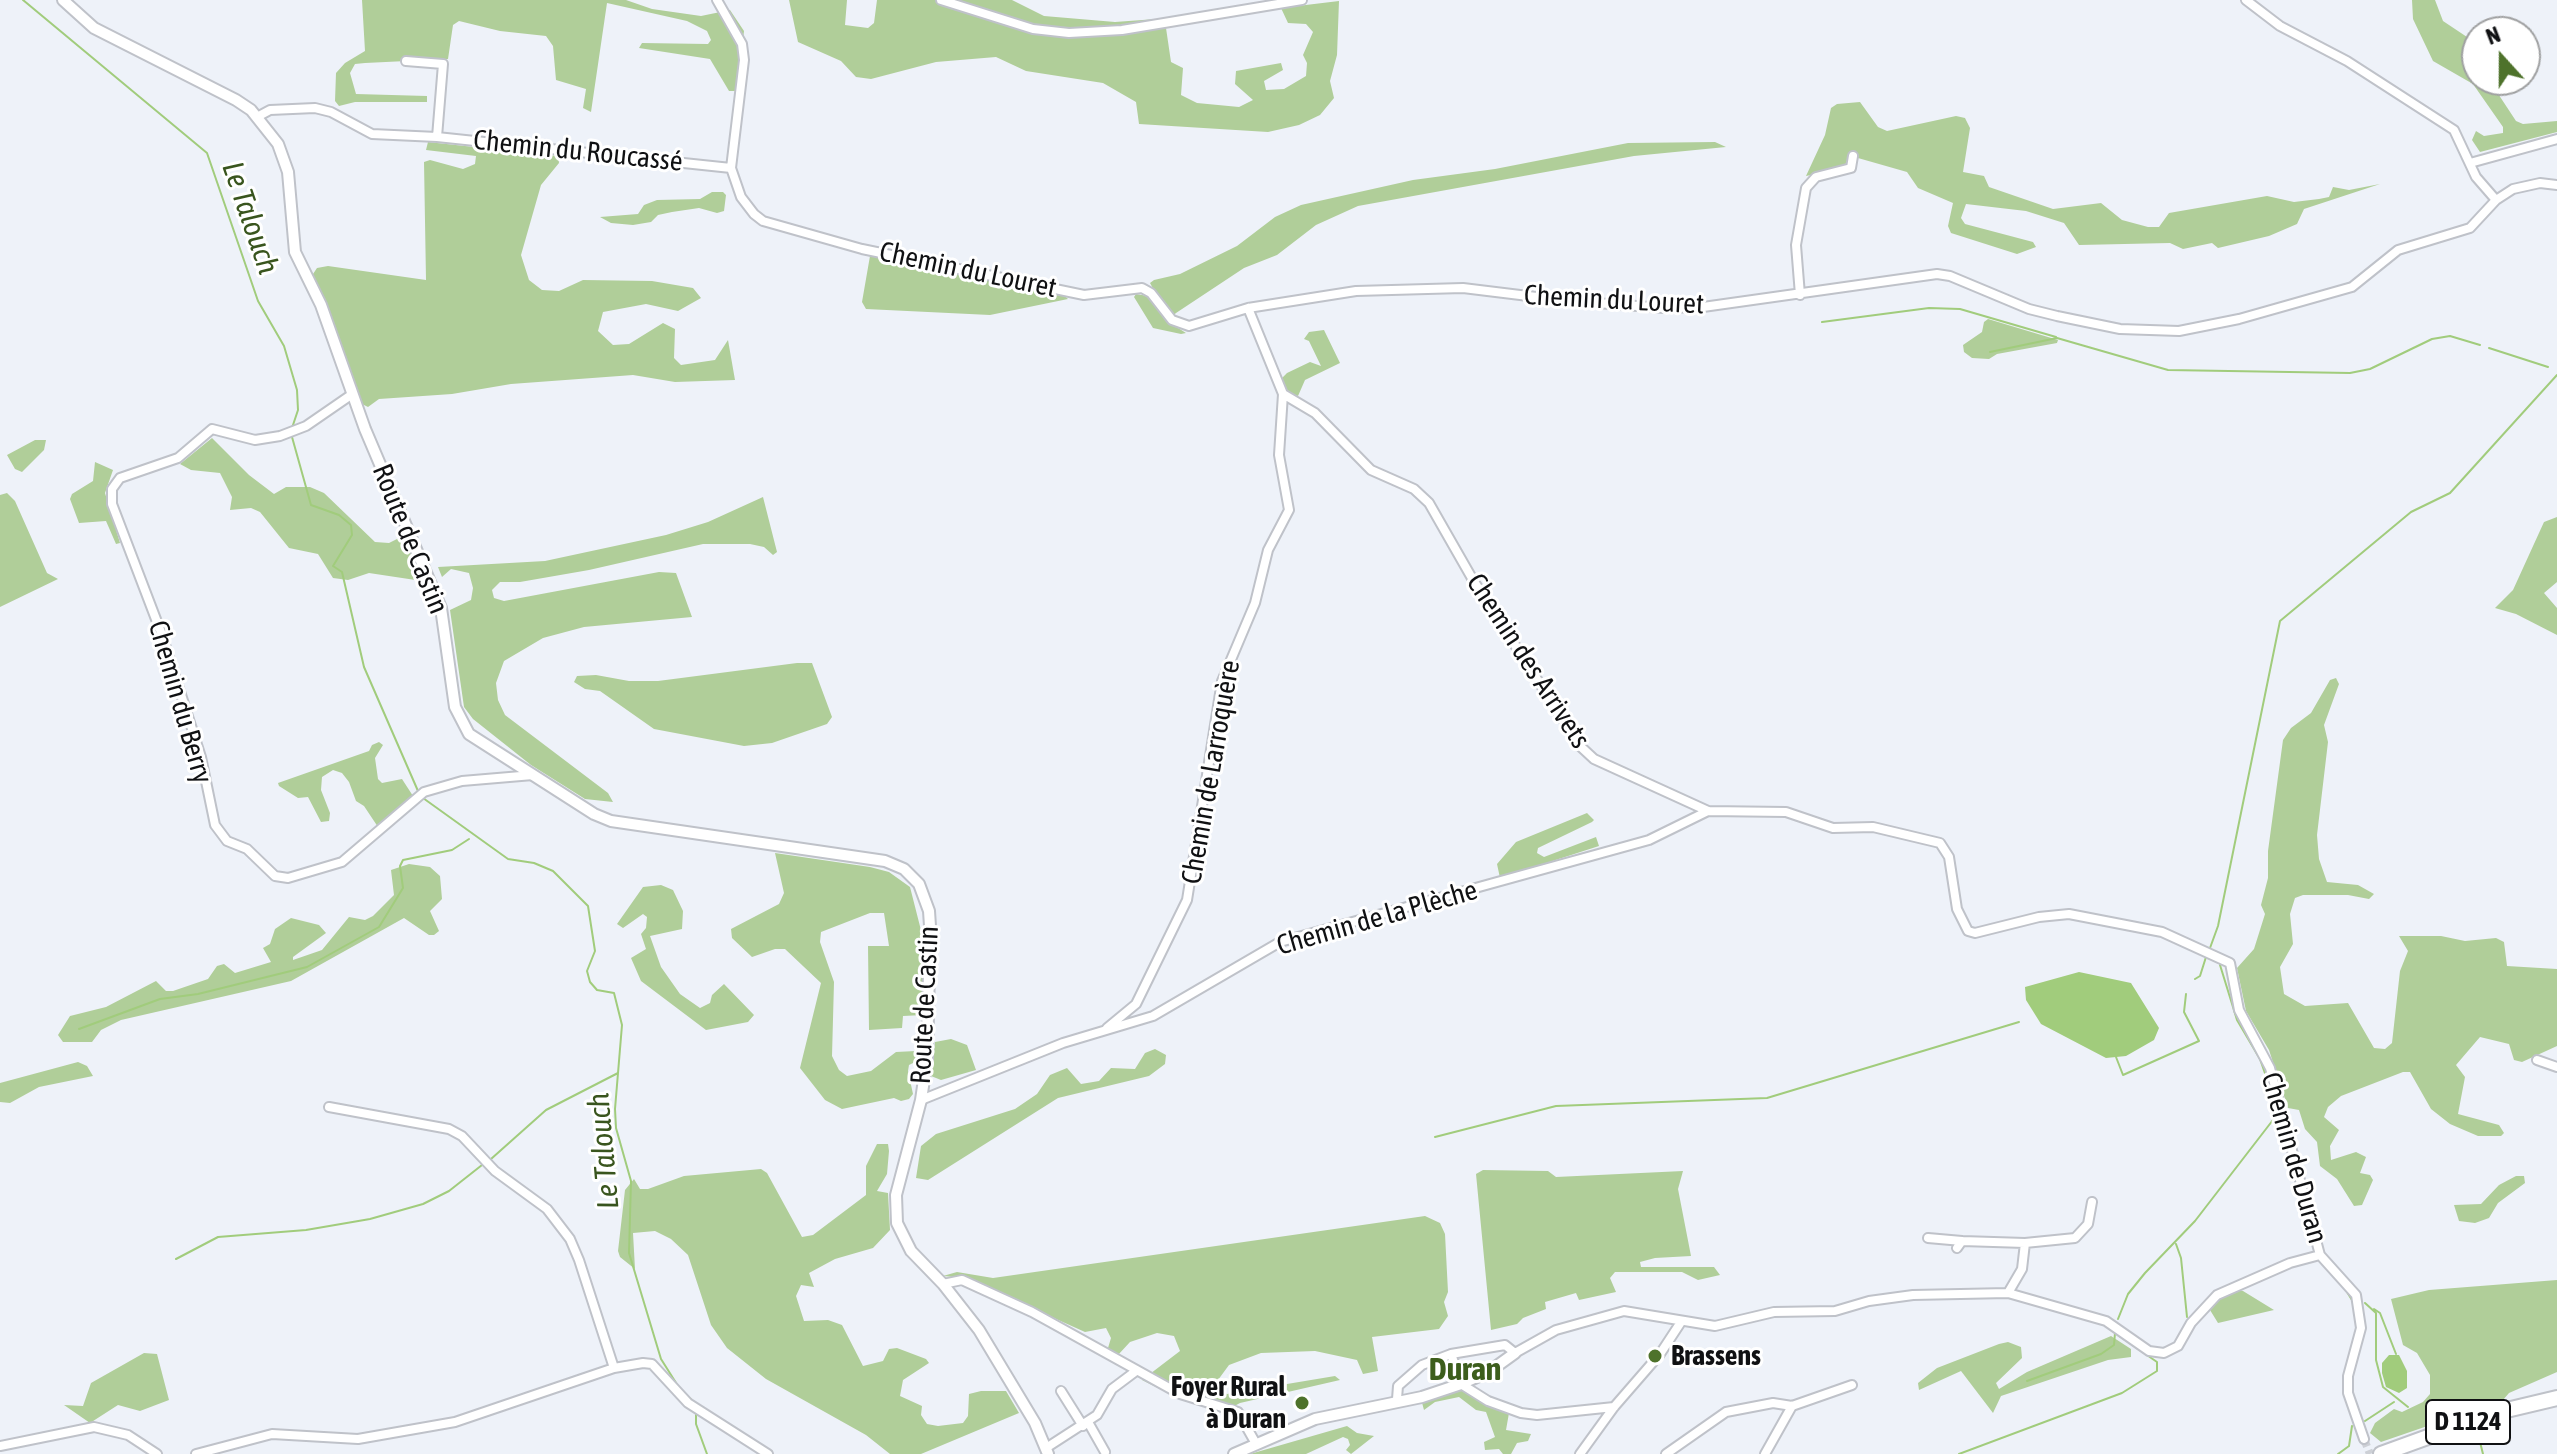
<!DOCTYPE html>
<meta charset="utf-8">
<style>
body{margin:0}
#map{position:relative;width:2557px;height:1454px;overflow:hidden;background:#eef2f9;font-family:"Asap Condensed",sans-serif}
canvas{display:block}
.north{position:absolute;left:2461px;top:16px;width:80px;height:80px;box-sizing:border-box;background:#fff;border:2px solid #9fa0a1;border-radius:50%;rotate:339deg;font-size:22px;font-weight:700;line-height:32px;text-align:center;color:#101113}
.north::after{content:'';display:block;margin:auto;width:28px;height:36px;background:#4e722b;clip-path:polygon(50% 0,100% 100%,50% 72%,0 100%)}
</style>
<div id="map">
<canvas width="2557" height="1454"></canvas>
<div class="north">N</div>
</div>
<script>
const ctx = document.querySelector('canvas').getContext('2d');
ctx.lineJoin = 'round';
function fillPath(path, color) { ctx.fillStyle = color; ctx.fill(path, 'evenodd'); }
const toPath = rows => new Path2D(rows.map(r => 'M' + r).join(''));
function stroke(path, color, width, dash) { ctx.strokeStyle = color; ctx.lineWidth = width; ctx.lineCap = dash ? 'butt' : 'round'; ctx.setLineDash(dash || []); ctx.stroke(path); }
function label(font, color, halo, rows, align = 'center') {
  ctx.font = font + ' "Asap Condensed",sans-serif'; ctx.lineWidth = 6; ctx.setLineDash([]); ctx.textBaseline = 'middle'; ctx.strokeStyle = halo; ctx.fillStyle = color; for (const [text, x, y, turn = 0] of rows) {
    ctx.save(); ctx.translate(x, y); ctx.rotate((+turn || 0) * Math.PI / 180); ctx.textAlign = isNaN(turn) ? turn : align; if (halo) ctx.strokeText(text, 0, 0); ctx.fillText(text, 0, 0); ctx.restore();
  }
}
fillPath(toPath([
 [362,0,626,0,652,9,701,16,730,10,744,31,737,91,729,91,710,59,639,48,642,43,708,44,711,40,707,31,687,21,607,3,591,112,583,108,586,89,556,80,553,46,546,36,500,31,459,21,453,25,448,59,365,63,355,64,350,73,356,94,427,96,427,102,355,102,339,106,335,101,336,73,345,63,365,51],
 [789,0,847,0,845,25,868,28,874,23,877,0,1012,0,1044,16,1115,22,1156,19,1166,28,1171,62,1183,68,1181,95,1197,103,1239,107,1253,100,1235,84,1236,71,1281,63,1283,70,1264,81,1266,90,1284,89,1306,76,1307,63,1303,55,1313,32,1306,24,1288,23,1281,8,1339,1,1337,55,1330,81,1334,98,1320,115,1299,125,1268,132,1139,124,1136,102,1103,83,1026,71,996,57,936,62,871,79,856,77,841,61,798,42],
 [2412,0,2435,0,2443,21,2473,41,2477,46,2477,80,2489,80,2516,121,2523,124,2557,121,2557,132,2480,152,2472,140,2476,131,2484,136,2503,133,2503,127,2473,84,2433,61,2413,19],
 [1860,102,1878,127,1887,131,1956,116,1965,118,1970,128,1963,172,1984,176,1989,187,2053,209,2101,203,2122,220,2148,227,2159,227,2169,213,2267,196,2294,202,2319,199,2329,197,2333,187,2349,190,2380,184,2304,209,2297,224,2269,236,2218,248,2212,243,2183,249,2170,243,2079,245,2064,223,2026,211,1966,204,1961,218,1965,224,2033,242,2036,247,2017,254,1951,233,1948,226,1953,203,1918,188,1907,172,1858,158,1848,160,1843,168,1806,176,1825,135,1831,108,1837,104],
 [428,142,558,156,559,163,541,185,521,255,529,280,542,290,559,291,583,280,652,281,693,288,701,298,678,311,646,304,603,312,598,331,613,345,629,344,663,323,675,329,674,358,681,365,715,360,728,340,735,380,675,382,633,375,511,384,452,394,379,399,368,407,362,404,325,302,311,277,317,268,328,266,426,280,424,162,430,160,463,169,475,164,476,156,426,150],
 [1715,142,1726,147,1634,156,1358,206,1316,225,1277,255,1244,268,1176,313,1167,321,1186,333,1181,334,1153,328,1134,297,1136,294,1148,296,1155,292,1150,283,1154,280,1180,274,1237,246,1275,217,1301,205,1413,180,1495,169,1628,143],
 [712,192,723,192,726,195,724,211,717,213,699,208,672,212,658,215,651,222,633,225,611,223,600,217,638,214,644,205,657,200,700,199],
 [870,256,1065,296,1068,299,990,315,866,309,862,302],
 [1988,319,2058,340,2057,343,1997,354,1989,359,1972,358,1964,352,1963,345,1982,332,1984,322],
 [1324,330,1340,363,1305,380,1298,396,1288,393,1282,378,1287,373,1310,362,1321,366,1308,339,1309,341,1304,339,1309,332],
 [212,438,249,475,274,494,286,487,310,487,324,493,375,542,389,543,405,535,422,581,369,573,348,580,333,578,318,554,289,548,260,512,251,508,230,510,232,497,220,473,191,470,180,464],
 [35,440,46,440,44,450,22,472,15,469,7,455],
 [95,462,113,470,105,493,120,543,116,544,106,521,79,523,70,499,72,494,93,481],
 [7,493,15,501,47,573,58,579,0,607,0,495],
 [763,497,777,552,773,555,764,547,750,544,703,544,589,570,520,582,500,582,492,590,494,598,504,601,659,572,676,573,692,617,584,627,543,638,504,661,496,683,498,700,505,715,608,793,613,802,585,799,531,765,473,719,464,707,450,610,471,600,473,588,469,573,451,569,442,577,438,567,545,561,666,535,708,522],
 [2557,517,2557,582,2544,593,2557,608,2557,635,2516,614,2495,608,2513,590,2544,522],
 [797,663,812,663,832,717,827,724,772,743,744,746,654,729,600,691,585,689,574,682,577,676,596,675,629,681,658,681],
 [2336,678,2339,684,2324,725,2328,742,2317,835,2319,859,2327,882,2358,885,2374,894,2369,899,2348,895,2303,895,2295,898,2290,914,2293,944,2280,967,2284,994,2305,1006,2348,1003,2374,1048,2385,1049,2392,1043,2400,971,2408,951,2399,936,2441,936,2465,941,2496,938,2504,942,2507,966,2557,969,2557,1046,2522,1062,2514,1060,2509,1044,2480,1037,2456,1065,2465,1077,2458,1114,2499,1125,2504,1133,2501,1136,2478,1136,2450,1124,2431,1109,2410,1072,2403,1072,2341,1096,2328,1107,2324,1117,2339,1130,2330,1146,2331,1160,2356,1152,2366,1157,2360,1173,2370,1175,2373,1180,2362,1205,2354,1206,2337,1179,2320,1166,2317,1142,2305,1129,2299,1110,2288,1108,2269,1050,2246,1011,2237,968,2254,949,2265,914,2261,905,2268,878,2268,851,2283,740,2291,728,2311,713,2330,680],
 [379,742,383,745,375,758,378,779,382,783,402,779,413,796,378,827,364,806,356,801,349,782,342,773,333,770,322,777,321,790,330,813,329,821,321,822,308,797,298,798,279,786,278,783,369,751,372,745],
 [1587,813,1594,820,1592,822,1538,848,1537,853,1544,857,1596,837,1599,846,1500,878,1497,864,1516,842],
 [775,853,870,867,889,872,910,887,925,946,923,1015,903,1016,902,1028,869,1030,868,946,889,946,884,913,870,913,821,932,820,942,834,982,832,1056,839,1070,847,1076,871,1071,896,1052,916,1051,923,1027,926,1028,923,1058,909,1065,908,1071,913,1094,909,1099,901,1101,894,1098,842,1109,825,1100,800,1068,821,983,785,949,775,949,752,957,732,938,731,929,779,904,784,893],
 [409,864,430,867,440,876,442,899,430,911,439,931,434,935,429,935,404,918,291,981,121,1020,101,1030,92,1042,63,1042,58,1035,70,1016,106,1007,156,981,166,991,173,991,208,979,217,966,224,964,235,973,271,962,263,948,270,944,275,929,291,918,319,925,326,933,293,957,293,960,322,950,349,917,365,920,373,916,394,895,391,870],
 [661,885,673,890,683,911,682,929,650,936,661,967,680,994,700,1008,710,1003,712,995,724,984,754,1015,748,1022,706,1030,641,981,631,958,646,949,641,934,646,928,647,917,643,914,623,928,617,924,643,887],
 [951,1039,967,1045,976,1070,941,1080,931,1076,935,1042],
 [1155,1049,1166,1055,1165,1064,1149,1076,1058,1098,928,1180,916,1178,921,1146,936,1134,1015,1109,1037,1094,1050,1075,1067,1068,1081,1084,1099,1081,1111,1068,1135,1069,1145,1053],
 [78,1062,87,1066,93,1076,39,1087,10,1103,0,1102,0,1083],
 [877,1144,888,1144,889,1151,887,1174,877,1191,888,1193,890,1230,873,1248,835,1259,809,1273,814,1287,801,1285,796,1296,804,1321,828,1320,842,1325,863,1366,883,1361,889,1349,897,1348,926,1359,929,1363,903,1380,900,1396,922,1406,921,1415,927,1424,938,1426,963,1423,968,1416,969,1394,981,1391,1006,1391,1019,1413,921,1454,890,1454,866,1435,766,1379,727,1348,711,1325,688,1255,671,1239,655,1231,633,1233,635,1269,620,1257,618,1251,625,1190,634,1179,640,1189,648,1189,684,1176,761,1169,767,1173,802,1237,813,1235,866,1195,866,1166],
 [1483,1170,1548,1171,1556,1177,1683,1171,1678,1189,1691,1256,1655,1258,1640,1262,1641,1267,1714,1267,1720,1275,1698,1280,1682,1272,1615,1272,1610,1278,1616,1292,1579,1300,1576,1293,1545,1302,1546,1309,1523,1318,1517,1324,1491,1330,1476,1174],
 [2516,1176,2524,1176,2525,1183,2498,1203,2489,1218,2475,1223,2459,1221,2454,1205,2481,1204,2499,1185],
 [1425,1216,1440,1223,1445,1234,1448,1292,1444,1302,1448,1316,1439,1329,1372,1337,1378,1371,1363,1374,1357,1360,1315,1351,1261,1353,1229,1365,1218,1380,1221,1391,1227,1394,1335,1376,1340,1380,1240,1403,1225,1411,1178,1398,1142,1380,1180,1351,1174,1336,1157,1333,1130,1342,1118,1355,1108,1348,1111,1338,1106,1328,1085,1332,965,1278,943,1276,957,1272,993,1278],
 [2557,1280,2557,1372,2509,1393,2503,1400,2381,1442,2370,1433,2375,1423,2394,1409,2402,1412,2423,1402,2430,1394,2430,1375,2417,1353,2403,1345,2391,1299,2429,1290],
 [2238,1290,2243,1291,2274,1310,2218,1323,2210,1310,2216,1301],
 [2111,1336,2131,1349,2131,1357,2108,1360,2001,1396,1993,1413,1961,1371,1919,1390,1918,1383,1937,1368,1999,1344,2008,1342,2021,1347,2022,1358,1996,1383,1999,1389,2027,1372],
 [144,1353,157,1354,169,1400,140,1411,118,1405,90,1423,64,1405,83,1406,91,1383],
 [1462,1387,1509,1413,1506,1430,1531,1434,1528,1441,1517,1443,1511,1454,1503,1454,1499,1449,1485,1450,1484,1442,1495,1437,1486,1412,1476,1410,1459,1397,1435,1402,1424,1410,1421,1399],
 [1347,1426,1357,1433,1374,1436,1351,1454,1346,1450,1350,1445,1348,1439,1343,1437,1306,1454,1250,1454]
]), '#b0ce99');
fillPath(toPath([
 [2079,972,2131,983,2159,1028,2154,1040,2126,1056,2106,1058,2041,1024,2026,1000,2025,987],
 [2389,1355,2399,1355,2407,1371,2407,1388,2399,1393,2386,1387,2382,1373,2382,1363]
]), '#a1cc7c');
stroke(toPath([
 [23,0,207,153,258,301,284,346,297,390,298,410,292,428],
 [1822,322,1929,308,1960,309,2056,337],
 [2489,348,2548,367],
 [1990,352,2057,338,2168,370,2350,373,2370,369,2432,339,2450,336,2480,345],
 [292,437,311,505,339,515,351,525,352,535,333,566,342,572,364,667,418,791],
 [423,798,508,859,534,863,553,871,588,906,595,951,587,971,590,982,597,990,614,993,622,1025,615,1109,616,1128,631,1181,629,1253,661,1359,678,1386],
 [2210,948,2218,926,2280,621,2411,512,2450,493,2557,375],
 [2220,965,2237,1020,2260,1059,2275,1102,2303,1208],
 [2195,979,2200,976,2206,957],
 [79,1029,160,999,198,994,307,967,379,927,403,888,400,866,403,860,452,850,469,839],
 [2116,1057,2123,1075,2199,1041,2184,1012,2186,994],
 [1435,1137,1556,1106,1767,1098,2019,1022],
 [491,1159,546,1110,618,1073],
 [2176,1244,2181,1258,2187,1317],
 [176,1259,218,1237,306,1230,370,1219,423,1204,449,1191,482,1165],
 [2344,1287,2352,1300],
 [2365,1303,2376,1313,2376,1360,2383,1387,2408,1407],
 [2374,1309,2380,1313,2396,1354],
 [2118,1319,2128,1294,2145,1273,2195,1221,2276,1116],
 [685,1394,695,1403],
 [696,1413,696,1424,707,1454],
 [2365,1421,2394,1402],
 [2479,1438,2483,1454],
 [1959,1454,2122,1393,2157,1371,2157,1362,2115,1333,2114,1345,2101,1354,2027,1381],
 [2338,1454,2349,1446,2352,1426]
]), '#a1cc7c', 2);
stroke(toPath([
 [2364,1439,2370,1454]
]), '#cdd0d6', 8, [8, 4]);
const minor = toPath([
 [717,0,742,44,744,60,731,168,741,197,754,214,763,221,862,249,1084,295,1142,288,1151,293,1172,320,1189,326,1248,308,1356,291,1463,288,1569,301,1664,308,1703,307,1937,274,1950,276,2029,309,2057,316,2120,329,2179,331,2239,319,2352,287,2398,250,2470,228,2496,200,2513,189,2540,183,2557,185],
 [941,0,1033,29,1069,33,1122,30,1302,0],
 [2246,0,2280,26,2347,61,2454,130,2476,177,2496,200],
 [406,61,443,64,437,137],
 [257,117,270,110,315,108,331,112,372,134,437,137,731,168],
 [2470,163,2557,139],
 [1800,295,1796,245,1806,188,1816,177,1851,168,1853,156],
 [1248,308,1283,394,1315,413,1371,470,1414,489,1429,503,1473,580,1580,746,1594,759,1708,811,1786,812,1833,828,1873,827,1940,843,1949,857,1957,909,1968,931,1975,933,2039,917,2069,914,2162,932,2230,963,2239,1010,2270,1068,2320,1255,2356,1295,2361,1328,2348,1376,2348,1393,2364,1439],
 [351,395,306,426,280,436,255,440,212,429,178,458,120,478,112,489,112,504,162,635,201,757,215,825,227,841,247,849,275,876,288,878,342,862,424,792,462,781,533,775],
 [1107,1028,1136,1004,1187,900,1222,681,1255,603,1268,550,1289,510,1279,455,1283,394],
 [2537,1060,2557,1067],
 [921,1100,1063,1043,1153,1016,1280,942,1649,840,1708,811],
 [329,1107,449,1129,462,1136,495,1171,547,1209,570,1239,579,1260,614,1368],
 [1928,1238,1962,1241],
 [1957,1248,1962,1241,2025,1243],
 [943,1284,962,1280,1032,1312,1180,1394,1238,1412,1255,1442],
 [2008,1293,2022,1269,2025,1243,2075,1238,2088,1224,2092,1202],
 [1451,1354,1456,1368],
 [1461,1384,1488,1401,1521,1413,1537,1415,1614,1407],
 [1061,1391,1083,1426],
 [1397,1399,1398,1386,1422,1365,1451,1354,1505,1345,1515,1353,1556,1330,1624,1311,1715,1326,1774,1312,1835,1311,1869,1301,1913,1295,2008,1293,2106,1321,2149,1351,2164,1353,2178,1346,2191,1323,2217,1295,2290,1263,2320,1255],
 [1088,1422,1105,1452],
 [0,1446,94,1427,128,1435,157,1454],
 [1046,1448,1097,1415,1112,1389,1136,1371],
 [196,1454,272,1434,358,1439,455,1422,614,1368,643,1363,652,1364,688,1403,768,1454],
 [1580,1454,1614,1407,1660,1354,1681,1322],
 [1666,1454,1726,1412,1773,1403,1792,1406,1852,1385],
 [1765,1454,1792,1406]
]);
const tertiary = toPath([
 [63,0,94,28,236,100,251,110,278,144,288,172,295,252,321,305,365,429,441,608,455,707,469,734,594,814,611,821,885,861,904,869,919,884,929,911,930,926,927,1059,921,1100,896,1195,897,1223,911,1251,943,1284,979,1330,1035,1423,1048,1454],
 [1234,1454,1315,1419,1422,1397,1461,1384,1490,1371,1515,1353]
]);
const trunk = toPath([
 [2381,1454,2494,1413,2557,1398]
]);
stroke(minor, '#bfc2c9', 12);
stroke(tertiary, '#bfc2c9', 14);
stroke(trunk, '#bfc2c9', 18);
stroke(minor, '#fff', 8);
stroke(tertiary, '#fff', 10);
stroke(trunk, '#fff', 14);
for (const [x, y, r, color] of [
 [1655,1356,8,"#4e722b"],
 [1302,1403,8,"#4e722b"]
]) { const dot = new Path2D(); dot.arc(x, y, r, 0, 2 * Math.PI); ctx.fillStyle = color; ctx.fill(dot); stroke(dot, '#fff', 3); }
for (const [x, y, w] of [
 [2468,1422,84]
]) { const box = new Path2D(); box.roundRect(x - w / 2, y - 22, w, 44, 6); ctx.fillStyle = '#fff'; ctx.fill(box); stroke(box, '#101113', 2); }
label('bold 26px', '#101113', null, [
 ["D 1124",2468,1422]
]);
label('28px', '#101113', '#fff', [
 ["Chemin du Roucassé",578,151,6],
 ["Chemin du Louret",968,270,12],
 ["Chemin du Louret",1614,300,3],
 ["Route de Castin",410,539,68],
 ["Chemin des Arrivets",1528,661,57],
 ["Chemin du Berry",180,702,74],
 ["Chemin de Larroquère",1211,772,-80],
 ["Chemin de la Plèche",1377,918,-16],
 ["Route de Castin",925,1005,-87],
 ["Chemin de Duran",2294,1158,74]
]);
label('bold 28px', '#101113', '#fff', [
 ["Brassens",1671,1356],
 ["Foyer Rural",1286,1387,"right"],
 ["à Duran",1286,1419,"right"]
], 'left');
label('italic 30px', '#39551e', '#fff', [
 ["Le Talouch",250,218,71],
 ["Le Talouch",604,1151,-95]
]);
label('bold 32px', '#3d5e1c', '#fff', [
 ["Duran",1465,1370]
]);
</script>
